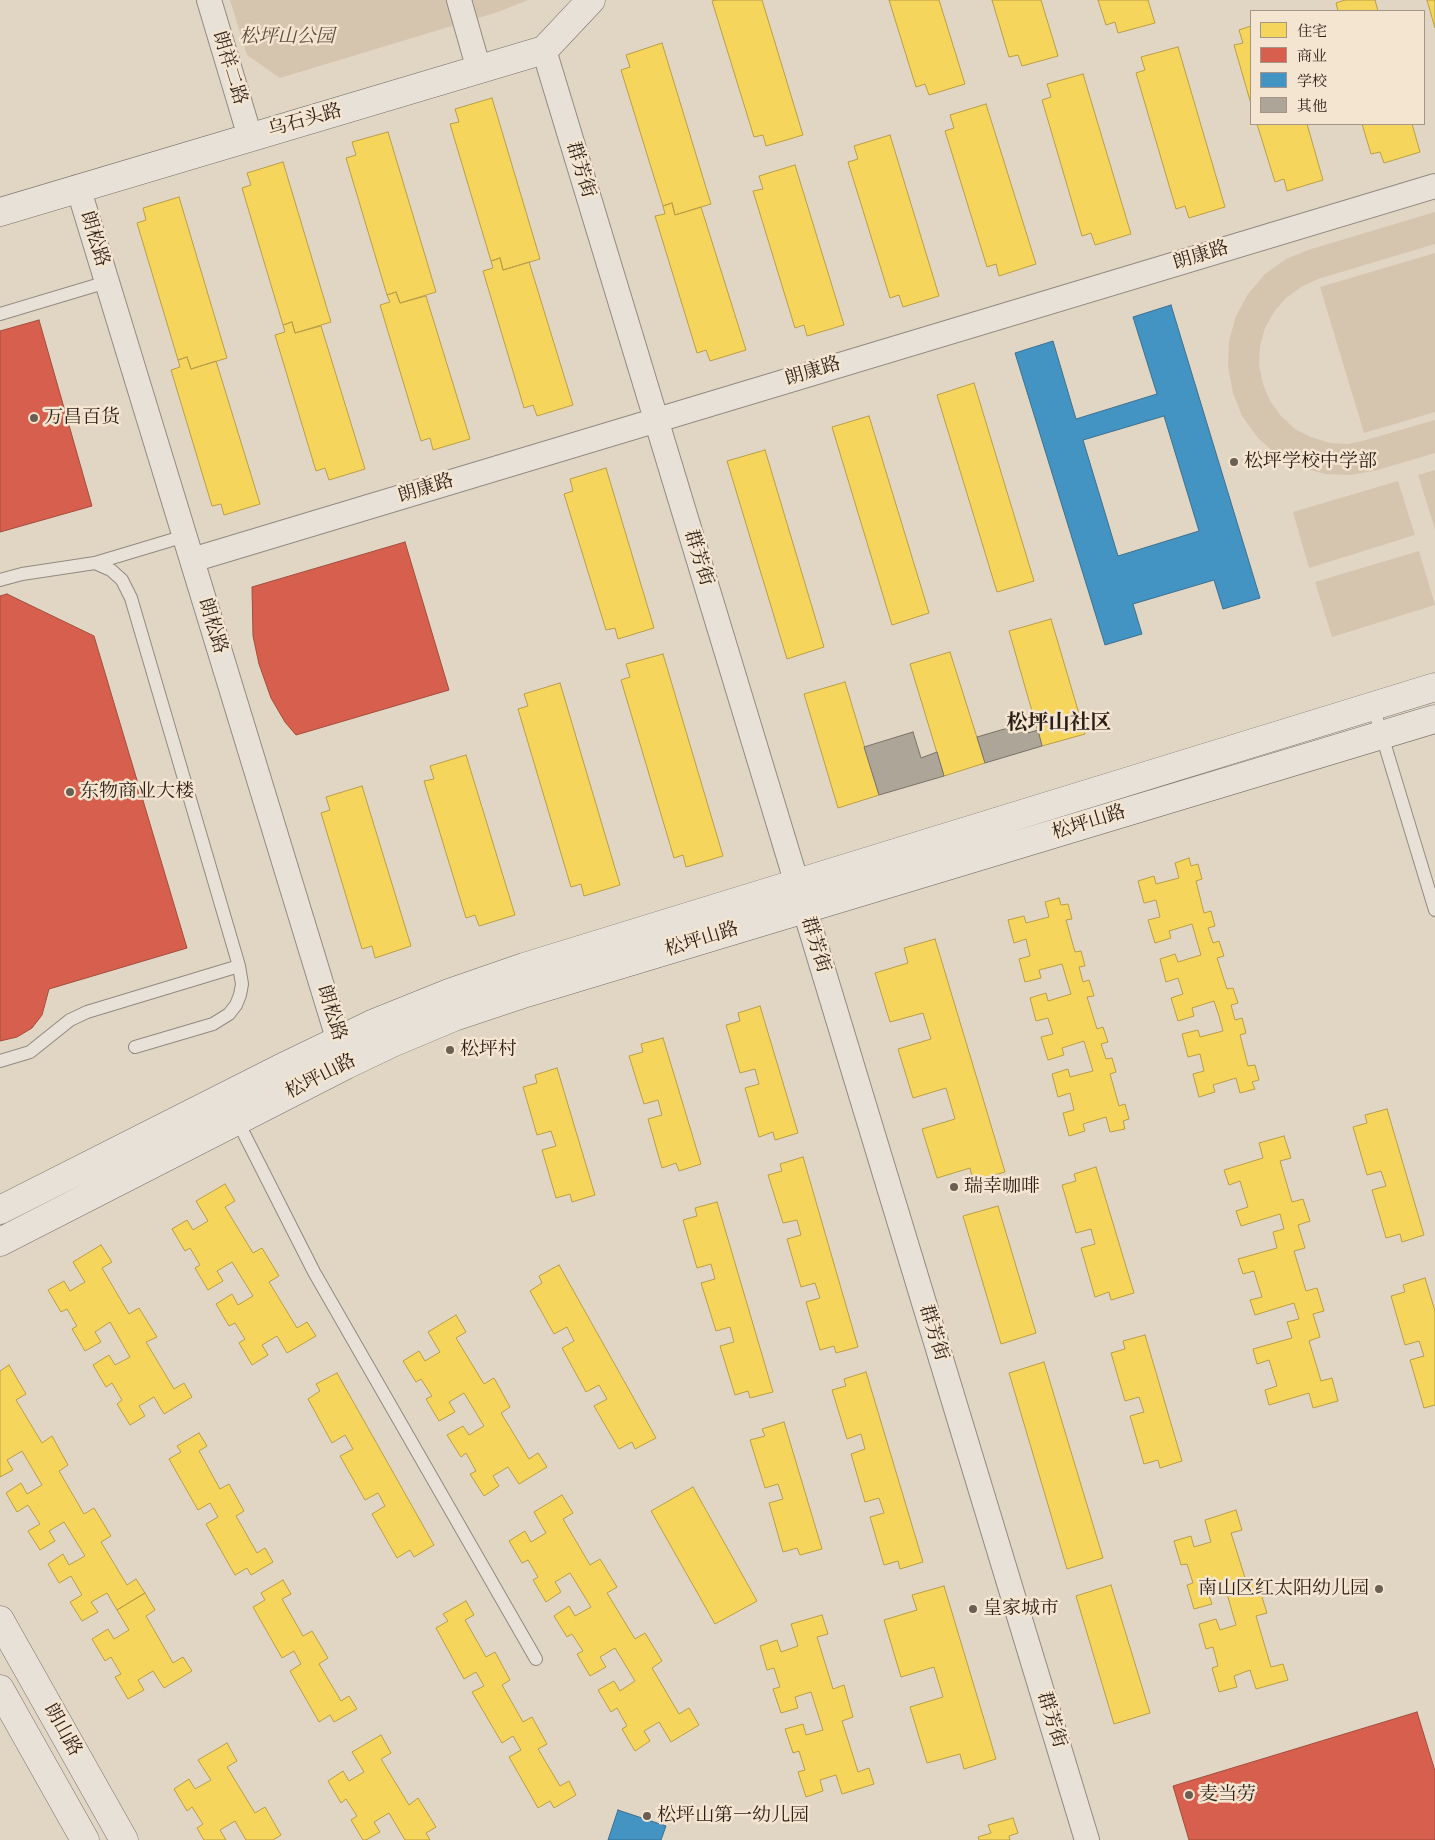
<!DOCTYPE html>
<meta charset="utf-8">
<style>
body{margin:0}
#map{position:relative;width:1435px;height:1840px;overflow:hidden;background:#e1d5c4;font-family:"Libre Bodoni","Noto Serif SC",serif}
canvas{display:block}
.legend{position:absolute;left:1250px;top:10px;width:175px;height:115px;box-sizing:border-box;background:#f4e5d0;border:1px solid #a49586;margin:0;padding:6px 9px;list-style:none;font-size:15px;color:#2b1e16}
.legend li{display:flex;align-items:center;gap:10px;height:25px}
.legend b{width:25px;border:1px solid #a49586}
</style>
<div id="map">
<canvas width="1435" height="1840"></canvas>
<ul class="legend">
<li><b style="height:14px;background:#f6d55c"></b>住宅</li>
<li><b style="height:14px;background:#d6604d"></b>商业</li>
<li><b style="height:14px;background:#4393c3"></b>学校</li>
<li><b style="height:14px;background:#aea599"></b>其他</li>
</ul>
</div>
<script>
const ctx = document.querySelector('canvas').getContext('2d');
ctx.lineJoin = 'round';
function fillPath(path, color) { ctx.fillStyle = color; ctx.fill(path, 'evenodd'); }
const toPath = rows => new Path2D(rows.map(r => 'M' + r).join(''));
function stroke(path, color, width, dash) { ctx.strokeStyle = color; ctx.lineWidth = width; ctx.lineCap = dash ? 'butt' : 'round'; ctx.setLineDash(dash || []); ctx.stroke(path); }
function label(font, color, halo, rows, align = 'center') {
  ctx.font = font + ' "Libre Bodoni","Noto Serif SC",serif'; ctx.lineWidth = 5; ctx.setLineDash([]); ctx.textBaseline = 'middle'; ctx.strokeStyle = halo; ctx.fillStyle = color; for (const [text, x, y, turn = 0] of rows) {
    ctx.save(); ctx.translate(x, y); ctx.rotate((+turn || 0) * Math.PI / 180); ctx.textAlign = isNaN(turn) ? turn : align; if (halo) ctx.strokeText(text, 0, 0); ctx.fillText(text, 0, 0); ctx.restore();
  }
}
fillPath(toPath([
 [230,0,528,0,498,12,280,78,247,55],
 [1435,212,1435,244,1318,279,1301,287,1286,298,1274,312,1265,328,1260,346,1259,365,1263,384,1270,401,1281,416,1295,429,1311,437,1330,443,1348,444,1366,440,1435,420,1435,453,1374,471,1350,475,1325,474,1300,467,1277,455,1258,438,1242,416,1233,393,1228,367,1229,341,1236,316,1248,294,1265,274,1286,259,1308,250],
 [1435,253,1435,412,1364,433,1320,287],
 [1435,470,1435,529,1418,475],
 [1398,481,1415,535,1309,568,1293,512],
 [1419,551,1435,605,1332,637,1315,582]
]), '#d6c5ae');
const homes = toPath([
 [716,0,762,0,803,135,766,146,763,135,754,137,712,1,716,0],
 [889,0,939,0,965,84,929,95,925,84,916,87,889,0],
 [992,0,1041,0,1058,56,1022,66,1018,55,1009,57,992,0],
 [1098,0,1148,0,1155,23,1118,33,1115,22,1106,25,1098,0],
 [1345,0,1375,0,1378,11,1338,11,1336,3,1345,0],
 [1427,0,1435,0,1435,28,1427,0],
 [1251,26,1251,104,1234,45,1243,43,1239,30,1251,26],
 [662,43,711,204,675,215,672,203,663,206,621,70,630,67,626,55,662,43],
 [1178,47,1225,207,1189,218,1185,206,1176,209,1136,73,1145,70,1141,57,1178,47],
 [1083,74,1131,234,1095,245,1091,233,1082,236,1042,100,1051,97,1047,84,1083,74],
 [492,98,540,259,503,270,500,258,491,261,450,124,459,122,455,109,492,98],
 [986,104,1036,264,999,276,996,264,987,267,945,131,954,128,950,115,986,104],
 [1257,124,1307,124,1323,180,1287,191,1284,179,1275,182,1257,124],
 [1362,124,1412,124,1420,152,1384,163,1380,152,1371,154,1362,124],
 [388,132,436,292,400,303,396,292,387,295,346,158,356,155,352,142,388,132],
 [890,135,939,296,903,307,899,295,890,298,848,162,858,159,854,146,890,135],
 [283,162,331,322,295,333,292,322,283,325,242,188,251,185,247,173,283,162],
 [795,165,844,325,807,336,804,325,795,328,753,191,763,189,759,176,795,165],
 [179,197,227,358,191,369,187,357,178,360,137,223,146,220,143,208,179,197],
 [672,203,675,215,701,207,746,350,710,361,706,350,697,353,655,216,665,214,663,206,672,203],
 [500,258,503,270,529,262,573,405,537,416,533,405,524,408,483,271,493,268,491,261,500,258],
 [396,292,400,303,426,296,470,439,433,450,430,438,421,441,380,305,390,302,387,295,396,292],
 [292,322,295,333,321,326,365,469,329,480,325,468,316,471,275,335,285,332,283,325,292,322],
 [187,357,191,369,216,361,260,504,224,515,221,504,212,506,171,370,180,367,178,360,187,357],
 [974,383,1034,581,997,592,937,395,974,383],
 [869,416,929,613,892,625,832,427,869,416],
 [765,450,824,647,787,659,727,461,765,450],
 [606,468,654,628,618,639,615,628,606,630,564,494,573,491,570,479,606,468],
 [1051,619,1085,734,1042,746,1009,631,1051,619],
 [950,652,985,763,944,776,910,664,950,652],
 [663,654,723,856,686,867,683,855,674,858,621,680,630,677,626,664,663,654],
 [845,682,879,795,838,808,804,694,845,682],
 [560,683,620,885,584,896,581,884,571,887,518,709,528,706,524,694,560,683],
 [466,755,515,915,479,926,475,915,466,918,424,781,434,779,430,766,466,755],
 [362,786,411,946,375,958,372,946,362,949,321,813,330,810,326,797,362,786],
 [1189,858,1191,866,1198,864,1202,879,1196,881,1204,913,1211,911,1215,926,1208,928,1213,943,1219,941,1224,956,1217,958,1227,989,1233,988,1238,1003,1231,1005,1235,1020,1242,1018,1246,1033,1240,1035,1248,1066,1255,1065,1259,1080,1252,1082,1255,1089,1240,1093,1236,1078,1213,1085,1215,1092,1199,1097,1193,1074,1204,1071,1200,1054,1188,1057,1182,1034,1198,1030,1200,1037,1223,1031,1219,1016,1214,1001,1192,1008,1194,1016,1178,1021,1171,998,1183,994,1178,978,1166,982,1160,959,1175,954,1178,962,1201,955,1192,924,1169,931,1171,938,1155,943,1148,920,1160,917,1156,900,1144,903,1138,881,1154,876,1156,884,1179,878,1175,863,1189,858],
 [1059,898,1061,905,1068,904,1072,919,1066,920,1075,952,1081,951,1085,966,1079,967,1083,982,1089,980,1094,996,1087,997,1097,1029,1103,1027,1108,1042,1101,1044,1106,1059,1112,1058,1116,1072,1110,1074,1119,1106,1125,1104,1129,1119,1123,1121,1125,1129,1110,1132,1106,1117,1083,1124,1085,1131,1069,1136,1063,1113,1074,1110,1070,1093,1058,1097,1052,1074,1068,1069,1070,1077,1093,1071,1084,1041,1062,1048,1064,1055,1048,1060,1041,1037,1053,1034,1048,1018,1036,1021,1030,998,1046,993,1048,1001,1071,994,1062,964,1039,970,1041,978,1025,982,1019,959,1030,956,1026,939,1014,943,1008,920,1024,916,1026,923,1049,917,1045,902,1059,898],
 [935,939,1005,1172,973,1181,970,1168,937,1178,922,1129,955,1119,946,1088,913,1098,898,1049,931,1039,923,1013,890,1022,875,973,908,963,904,948,935,939],
 [760,1006,798,1133,775,1140,773,1132,759,1137,745,1088,759,1084,755,1069,740,1073,726,1025,740,1021,738,1013,760,1006],
 [663,1038,701,1164,679,1171,676,1163,662,1168,648,1119,662,1115,658,1100,644,1104,629,1056,643,1052,641,1044,663,1038],
 [557,1068,595,1195,572,1202,570,1194,556,1198,542,1150,556,1146,551,1131,537,1135,523,1087,537,1083,535,1075,557,1068],
 [1387,1109,1424,1235,1402,1242,1400,1234,1386,1238,1372,1190,1386,1186,1381,1171,1367,1175,1353,1127,1367,1123,1365,1115,1387,1109],
 [1284,1136,1291,1158,1280,1161,1292,1202,1303,1199,1310,1221,1298,1225,1305,1248,1294,1251,1306,1291,1317,1288,1324,1311,1313,1314,1320,1337,1309,1341,1321,1381,1332,1378,1338,1401,1313,1408,1309,1393,1269,1405,1265,1390,1277,1386,1269,1360,1257,1364,1253,1349,1292,1338,1287,1322,1299,1319,1294,1303,1255,1315,1250,1300,1262,1297,1254,1271,1243,1274,1238,1259,1277,1248,1273,1232,1284,1229,1280,1214,1241,1226,1236,1211,1248,1207,1240,1181,1229,1185,1224,1170,1263,1158,1259,1143,1284,1136],
 [803,1157,858,1347,836,1353,834,1346,820,1350,806,1302,820,1298,815,1283,801,1287,787,1239,801,1235,797,1220,783,1223,768,1175,782,1171,780,1164,803,1157],
 [1096,1167,1134,1293,1111,1300,1109,1292,1095,1297,1081,1248,1095,1244,1091,1229,1076,1233,1062,1185,1076,1181,1074,1174,1096,1167],
 [225,1184,235,1201,225,1207,253,1253,262,1248,279,1276,269,1282,297,1328,307,1322,316,1336,287,1353,277,1336,262,1345,268,1355,252,1365,239,1343,245,1339,235,1323,229,1326,216,1304,232,1294,238,1305,253,1296,232,1262,217,1271,223,1281,208,1290,195,1268,200,1265,190,1248,185,1251,172,1229,187,1220,193,1230,208,1221,196,1201,225,1184],
 [717,1202,773,1392,750,1398,748,1391,735,1395,720,1346,734,1342,730,1327,716,1331,701,1283,715,1279,711,1264,697,1268,683,1220,697,1216,695,1208,717,1202],
 [998,1206,1036,1333,1001,1344,963,1216,998,1206],
 [101,1245,112,1262,102,1268,129,1314,139,1308,157,1337,146,1342,174,1389,184,1383,192,1397,164,1414,154,1397,139,1406,145,1416,130,1425,117,1404,122,1400,112,1383,106,1387,93,1365,109,1355,115,1365,130,1357,110,1322,95,1332,101,1342,85,1351,72,1329,77,1326,67,1309,61,1312,48,1290,64,1281,70,1291,85,1282,73,1262,101,1245],
 [559,1265,656,1438,635,1449,632,1442,619,1449,594,1406,607,1399,599,1385,586,1392,562,1348,574,1341,567,1327,554,1334,530,1291,542,1283,539,1276,559,1265],
 [1425,1278,1435,1311,1435,1405,1424,1408,1410,1360,1424,1356,1419,1341,1405,1345,1391,1296,1405,1292,1403,1285,1425,1278],
 [456,1315,466,1332,456,1338,484,1384,494,1378,510,1407,501,1413,529,1459,538,1453,547,1467,519,1484,508,1467,493,1476,499,1486,484,1496,470,1474,476,1471,466,1453,461,1457,447,1435,463,1426,469,1435,484,1426,464,1393,449,1402,455,1412,439,1421,426,1399,432,1396,421,1379,416,1382,403,1361,419,1351,425,1361,440,1352,428,1332,456,1315],
 [1145,1335,1182,1461,1160,1468,1158,1460,1144,1464,1130,1416,1144,1412,1139,1397,1125,1401,1111,1353,1125,1349,1123,1341,1145,1335],
 [1044,1362,1103,1558,1067,1569,1009,1373,1044,1362],
 [9,1365,26,1394,16,1400,42,1443,52,1436,68,1465,59,1471,84,1514,94,1508,111,1536,101,1542,127,1585,136,1579,145,1593,117,1610,107,1593,91,1602,98,1612,82,1621,70,1602,82,1595,71,1576,59,1583,48,1564,63,1554,69,1565,85,1556,64,1522,49,1531,55,1541,40,1550,28,1531,40,1524,28,1505,17,1512,6,1493,21,1483,27,1494,42,1485,22,1451,7,1460,13,1470,0,1477,0,1371,9,1365],
 [866,1372,923,1562,900,1569,898,1561,884,1565,870,1517,884,1513,879,1498,865,1502,851,1454,865,1449,861,1434,847,1439,832,1390,846,1386,844,1379,866,1372],
 [337,1373,434,1545,414,1557,410,1550,397,1558,372,1514,385,1506,378,1493,365,1500,340,1456,353,1449,345,1435,332,1443,308,1399,320,1391,316,1384,337,1373],
 [784,1422,822,1549,800,1555,797,1548,783,1552,769,1503,783,1499,778,1484,765,1488,750,1440,765,1436,762,1429,784,1422],
 [199,1433,207,1446,199,1451,220,1489,229,1484,244,1511,236,1516,257,1553,265,1548,273,1562,251,1575,247,1568,235,1575,206,1524,218,1517,210,1503,198,1510,169,1459,181,1452,177,1446,199,1433],
 [693,1487,757,1601,715,1624,651,1511,693,1487],
 [562,1495,573,1513,563,1519,590,1565,600,1559,617,1587,607,1593,635,1639,645,1633,662,1661,652,1668,679,1714,689,1708,699,1725,671,1742,659,1722,644,1731,650,1741,635,1751,622,1729,627,1726,617,1708,611,1712,598,1690,614,1681,620,1691,635,1681,615,1648,600,1657,606,1667,590,1676,577,1654,583,1651,572,1634,567,1637,554,1616,569,1606,575,1616,591,1607,570,1573,555,1582,561,1592,546,1602,533,1580,538,1577,528,1560,522,1563,509,1541,525,1531,531,1542,546,1533,534,1512,562,1495],
 [1236,1510,1242,1530,1231,1533,1247,1584,1257,1581,1267,1613,1256,1616,1271,1667,1283,1664,1288,1680,1256,1689,1250,1670,1234,1676,1237,1687,1219,1692,1212,1668,1218,1666,1213,1647,1206,1649,1199,1624,1216,1619,1220,1630,1236,1625,1225,1587,1208,1593,1212,1604,1194,1609,1187,1585,1193,1583,1187,1564,1181,1565,1174,1541,1191,1536,1194,1547,1211,1542,1205,1520,1236,1510],
 [283,1580,291,1594,282,1599,303,1636,312,1631,328,1658,319,1664,341,1701,349,1696,357,1709,334,1722,330,1715,319,1722,290,1671,301,1664,294,1651,282,1658,253,1607,265,1600,261,1593,283,1580],
 [1111,1585,1150,1713,1114,1724,1076,1596,1111,1585],
 [944,1586,996,1759,964,1769,960,1754,927,1763,910,1707,943,1697,934,1667,901,1677,884,1620,917,1610,912,1595,944,1586],
 [145,1593,155,1610,146,1616,173,1663,183,1657,192,1671,164,1688,153,1671,138,1680,144,1690,128,1699,115,1677,121,1674,111,1657,105,1661,92,1639,108,1629,114,1639,129,1630,117,1610,145,1593],
 [466,1601,474,1615,465,1620,486,1657,495,1652,510,1680,502,1685,523,1722,532,1717,547,1744,538,1749,560,1786,569,1781,576,1795,554,1808,550,1801,538,1808,509,1757,521,1750,513,1736,502,1743,472,1692,484,1686,476,1672,464,1679,436,1628,448,1621,443,1614,466,1601],
 [822,1615,828,1634,817,1637,833,1689,844,1685,853,1717,842,1721,858,1772,869,1768,874,1784,842,1794,836,1775,820,1780,823,1791,806,1797,798,1772,805,1770,799,1751,793,1753,785,1729,803,1724,806,1735,823,1730,811,1692,795,1697,798,1708,781,1713,773,1689,780,1687,774,1668,767,1670,760,1646,777,1640,781,1652,798,1646,791,1624,822,1615],
 [381,1735,391,1753,381,1759,409,1805,418,1798,436,1827,426,1833,430,1840,405,1840,389,1813,374,1822,380,1832,366,1840,363,1840,351,1820,357,1816,346,1799,341,1803,328,1781,343,1771,349,1781,364,1772,352,1752,381,1735],
 [227,1743,237,1761,227,1767,255,1813,265,1807,281,1835,273,1840,246,1840,235,1821,220,1830,226,1840,204,1840,197,1828,203,1824,192,1807,187,1811,174,1789,189,1779,195,1789,211,1780,198,1760,227,1743],
 [1013,1818,1018,1833,1009,1836,1010,1840,979,1840,978,1837,991,1833,988,1825,1013,1818]
]);
fillPath(homes, '#f6d55c');
stroke(homes, '#b99e47', 1);
const shops = toPath([
 [39,320,92,506,0,532,0,331,39,320],
 [405,542,449,690,296,735,285,722,271,698,259,664,253,636,252,587,405,542],
 [7,594,94,636,187,948,49,989,42,1015,32,1028,17,1037,0,1041,0,596,7,594],
 [1417,1712,1435,1771,1435,1840,1189,1840,1173,1786,1417,1712]
]);
fillPath(shops, '#d6604d');
stroke(shops, '#a34c3c', 1);
const schools = toPath([
 [1171,305,1260,598,1223,609,1214,580,1133,604,1142,634,1105,645,1015,353,1053,341,1076,419,1157,394,1133,317,1171,305],
 [1164,416,1199,531,1118,556,1083,440,1164,416],
 [618,1810,666,1826,661,1840,608,1840,618,1810]
]);
fillPath(schools, '#4393c3');
stroke(schools, '#3c708f', 1);
const building = toPath([
 [1025,723,1028,733,1038,730,1042,746,985,763,977,737,1025,723],
 [913,732,921,758,937,752,944,776,879,795,864,747,913,732]
]);
fillPath(building, '#aea599');
stroke(building, '#797168', 1);
const lane = toPath([
 [0,314,107,282],
 [95,563,185,536],
 [0,580,22,574,95,563,111,570,122,580,131,598,239,966,242,984,240,995,236,1005,229,1014,213,1024,135,1047],
 [1373,706,1435,910],
 [0,1061,30,1052,70,1020,87,1012,239,966],
 [236,1118,314,1272,536,1659]
]);
const street = toPath([
 [209,0,250,137],
 [459,0,479,70],
 [544,50,1087,1840],
 [78,187,344,1058],
 [192,560,1435,186]
]);
const secondary = toPath([
 [0,212,544,50,591,0],
 [0,1210,283,1067,372,1024,449,993,524,967,1435,687],
 [0,1242,346,1065,392,1043,454,1017,526,993,1435,719],
 [0,1620,124,1840],
 [0,1689,85,1840]
]);
stroke(lane, '#928a80', 14);
stroke(street, '#928a80', 26);
stroke(secondary, '#797168', 29);
stroke(lane, '#e7e1d8', 12);
stroke(street, '#e7e1d8', 24);
stroke(secondary, '#e7e1d8', 28);
for (const [x, y, r, color] of [
 [34,418,5,"#6b5e53"],
 [1234,462,5,"#6b5e53"],
 [70,792,5,"#6b5e53"],
 [450,1050,5,"#6b5e53"],
 [954,1187,5,"#6b5e53"],
 [1379,1589,5,"#6b5e53"],
 [973,1609,5,"#6b5e53"],
 [1189,1795,5,"#6b5e53"],
 [647,1816,5,"#6b5e53"]
]) { const dot = new Path2D(); dot.arc(x, y, r, 0, 2 * Math.PI); ctx.fillStyle = color; ctx.fill(dot); stroke(dot, '#f4e5d0', 2); }
label('italic 19px', '#5c4c3e', '#f4e5d0', [
 ["松坪山公园",287,37]
]);
label('19px', '#2b1e16', '#f4e5d0', [
 ["朗祥二路",229,68,73],
 ["乌石头路",305,121,-16],
 ["群芳街",580,170,73],
 ["朗松路",94,239,73],
 ["朗康路",1201,256,-17],
 ["朗康路",813,372,-17],
 ["朗康路",426,489,-17],
 ["群芳街",698,558,73],
 ["朗松路",212,626,73],
 ["松坪山路",1089,823,-17],
 ["松坪山路",702,940,-17],
 ["群芳街",815,945,73],
 ["朗松路",331,1013,73],
 ["松坪山路",321,1077,-27],
 ["群芳街",933,1333,73],
 ["群芳街",1051,1720,73],
 ["朗山路",62,1730,61]
]);
label('19px', '#2b1e16', '#f4e5d0', [
 ["万昌百货",44,418],
 ["松坪学校中学部",1244,462],
 ["东物商业大楼",80,792],
 ["松坪村",460,1050],
 ["瑞幸咖啡",964,1187],
 ["南山区红太阳幼儿园",1369,1589,"right"],
 ["皇家城市",983,1609],
 ["麦当劳",1199,1795],
 ["松坪山第一幼儿园",657,1816]
], 'left');
label('bold 21px', '#2b1e16', '#f4e5d0', [
 ["松坪山社区",1059,724]
]);
</script>
